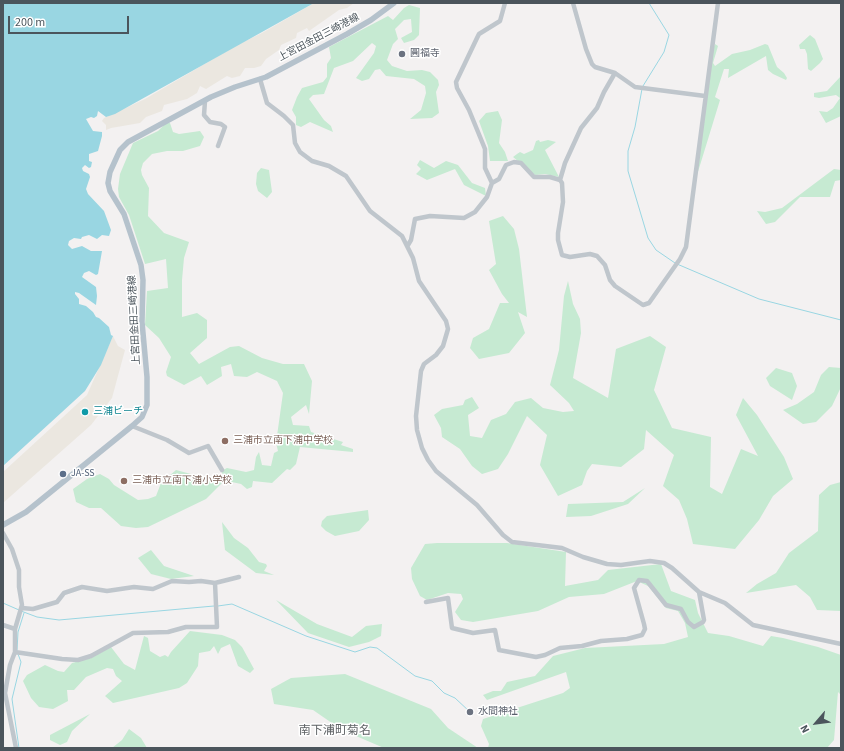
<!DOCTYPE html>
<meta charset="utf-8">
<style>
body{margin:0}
#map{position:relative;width:844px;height:751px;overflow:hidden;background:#f3f1f1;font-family:"Source Sans 3",sans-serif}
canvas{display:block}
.frame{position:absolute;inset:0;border:4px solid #4b555c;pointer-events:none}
.north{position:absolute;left:796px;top:703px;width:40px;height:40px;-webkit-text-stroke:3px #fff;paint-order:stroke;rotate:242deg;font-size:11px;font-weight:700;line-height:16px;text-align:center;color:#4b555c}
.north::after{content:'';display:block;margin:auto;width:14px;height:18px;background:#4b555c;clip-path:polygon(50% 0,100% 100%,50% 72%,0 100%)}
.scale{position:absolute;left:8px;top:16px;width:121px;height:18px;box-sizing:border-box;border:2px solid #4b555c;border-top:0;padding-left:5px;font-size:12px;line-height:14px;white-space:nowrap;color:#4b555c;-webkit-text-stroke:3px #fff;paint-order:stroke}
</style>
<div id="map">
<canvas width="844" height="751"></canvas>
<div class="frame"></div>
<div class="north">N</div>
<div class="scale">200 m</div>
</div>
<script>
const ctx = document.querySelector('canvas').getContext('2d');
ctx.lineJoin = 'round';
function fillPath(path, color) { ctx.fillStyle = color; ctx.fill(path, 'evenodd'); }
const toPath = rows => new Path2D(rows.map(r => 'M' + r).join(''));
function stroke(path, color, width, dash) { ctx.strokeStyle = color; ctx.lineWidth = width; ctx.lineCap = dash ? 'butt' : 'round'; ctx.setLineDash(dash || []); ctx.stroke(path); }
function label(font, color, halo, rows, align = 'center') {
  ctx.font = font + ' "Source Sans 3","Noto Sans JP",sans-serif'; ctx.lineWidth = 3; ctx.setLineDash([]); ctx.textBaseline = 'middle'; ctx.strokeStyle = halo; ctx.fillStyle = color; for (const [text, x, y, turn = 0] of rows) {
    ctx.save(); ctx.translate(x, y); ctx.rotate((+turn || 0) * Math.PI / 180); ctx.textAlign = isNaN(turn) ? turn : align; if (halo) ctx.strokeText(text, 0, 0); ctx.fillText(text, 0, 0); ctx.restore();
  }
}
fillPath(toPath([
 [409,5,420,8,419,35,414,40,404,43,401,38,412,32,411,19,404,20,395,29,398,39,393,44,387,60,392,66,407,71,422,70,430,72,438,80,439,85,436,92,439,113,432,118,410,119,421,110,426,93,425,86,414,79,386,76,380,69,375,70,369,79,362,81,356,78,374,53,376,46,372,43,353,61,334,68,324,94,313,95,309,99,324,120,331,126,333,132,310,122,301,127,296,125,296,117,292,110,297,97,302,88,323,82,327,77,327,64,331,58,329,47,388,16,393,20,404,8],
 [810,35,815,39,823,59,820,63,811,71,808,69,807,54,805,49,800,49,799,45],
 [715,44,718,46,713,63,715,66,732,54,750,50,765,44,768,45,777,67,784,73,787,78,786,80,773,74,768,70,766,56,728,78,729,69,724,69,715,97,720,100,697,175,713,49],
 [841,76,841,116,826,123,819,111,827,112,833,108,840,98,836,95,819,98,814,97,814,93,827,91],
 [498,111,502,120,499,143,505,152,508,161,490,161,488,146,479,121,486,113],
 [167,122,170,123,173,132,179,134,200,131,204,137,200,146,193,148,183,151,167,151,152,154,143,163,141,170,142,175,149,188,148,216,164,233,189,242,184,258,182,280,182,317,197,313,207,320,207,338,190,353,199,364,230,347,239,346,262,358,283,364,304,364,312,381,309,414,306,405,291,417,293,425,309,426,311,432,343,442,341,445,353,449,353,452,300,447,296,464,290,470,287,469,272,483,253,481,252,487,247,489,241,484,227,481,221,471,227,468,246,472,254,470,256,457,259,452,262,465,271,466,274,453,278,451,276,443,283,393,277,381,257,372,247,377,234,376,231,364,221,367,222,376,207,385,201,376,184,385,167,376,166,372,171,357,159,338,145,325,147,291,168,288,166,259,145,264,129,215,119,197,118,189,120,174,133,143,158,131],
 [539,140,540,142,548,140,556,142,545,150,559,177,545,174,535,175,513,157,517,154,520,152,524,154,533,150,536,141],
 [420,160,434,168,446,161,458,165,472,183,485,188,486,196,464,185,455,169,427,180,416,174,421,169,417,165],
 [261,168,269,170,272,192,267,198,258,191,256,184,257,173],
 [834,169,841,170,841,180,835,181,830,197,800,197,775,222,766,224,757,211,765,212,782,208],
 [503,216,514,229,519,249,527,317,518,312,525,333,509,353,479,359,470,348,473,338,489,329,500,303,509,303,502,294,489,270,496,264,489,221],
 [568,281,573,304,580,319,581,333,573,378,608,398,616,349,650,336,666,347,654,390,672,428,711,437,710,487,722,494,741,449,758,456,736,415,743,398,757,415,784,457,793,479,773,496,759,520,735,549,693,544,687,519,679,500,663,486,674,455,646,430,644,449,621,467,592,464,587,471,582,485,558,496,540,465,547,435,527,416,508,454,498,469,482,474,472,466,460,449,442,437,441,428,434,415,442,409,463,405,465,400,472,397,479,408,468,415,470,436,482,438,491,420,506,414,515,402,531,398,543,408,563,412,574,411,569,403,550,385,559,350,564,296],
 [829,367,841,368,841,387,832,406,816,422,803,424,783,410,797,404,814,392,821,375],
 [776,368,792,373,797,386,792,400,770,386,766,378],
 [176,470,202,477,224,481,206,499,148,527,136,528,121,526,101,508,89,508,76,502,73,489,87,479,100,474,109,479,114,485,138,500,148,499,156,496,161,483],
 [841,482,841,611,817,610,810,597,796,585,746,593,757,584,776,573,789,553,818,531,819,495,830,485],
 [645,488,628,504,591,516,566,517,568,504,623,502],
 [368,510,369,520,359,531,335,536,326,531,321,526,322,521,327,516],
 [222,522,234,538,248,548,259,562,266,564,267,566,264,571,274,575,256,573,225,550],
 [437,543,507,543,566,552,565,586,598,580,608,570,661,564,671,591,695,600,698,613,708,633,729,636,763,646,771,636,783,638,818,647,841,655,841,695,838,692,834,740,827,748,488,748,489,744,481,726,483,719,563,693,570,688,566,672,487,700,483,695,493,691,501,691,507,682,535,676,553,656,585,648,664,644,688,637,685,623,678,611,666,608,648,586,637,581,604,594,569,597,538,611,473,622,461,620,455,612,463,599,461,594,448,593,427,600,420,596,412,579,411,568,425,544],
 [151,550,164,566,194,576,171,579,151,574,138,558],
 [276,600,317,624,352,637,366,626,382,624,381,636,369,642,349,647,308,633],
 [190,631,222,635,235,640,242,647,254,669,250,673,238,666,230,644,221,648,218,654,214,646,210,651,199,653,198,666,187,683,179,688,113,703,105,696,122,681,116,676,113,669,107,668,86,677,74,690,67,690,68,701,53,709,39,707,31,698,23,681,27,675,45,665,58,671,64,672,72,663,91,658,111,647,124,664,135,670,144,636,148,638,150,651,160,657,165,655,168,657,171,652],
 [345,674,431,709,448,728,478,748,384,748,342,730,313,710,274,704,271,689,291,678],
 [90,714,72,731,67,742,60,745,50,740,50,735],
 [129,729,141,738,147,748,112,748,122,740]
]), '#c6ead2');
fillPath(toPath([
 [314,3,354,3,347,8,339,10,309,31,307,28,297,33,296,38,281,45,279,50,266,59,261,66,254,68,245,68,240,76,232,78,227,76,206,89,200,86,197,93,187,99,164,105,162,111,146,117,140,123,111,128,106,130,106,125,102,121,104,118,145,99,237,45,262,33],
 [113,336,118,346,125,350,112,398,91,425,3,503,3,472,87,395]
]), '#ebe7e0');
fillPath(toPath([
 [3,3,314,3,115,114,106,117,98,111,97,116,94,118,91,117,86,119,93,131,102,132,102,136,98,151,89,154,89,161,92,162,91,167,89,168,85,165,82,168,83,171,89,174,90,177,86,189,88,194,104,211,111,230,109,236,102,235,97,239,89,235,82,237,81,239,74,238,69,241,68,245,72,249,82,246,91,251,102,251,98,274,96,275,89,271,84,273,82,277,96,287,97,296,96,305,79,293,75,292,75,294,79,299,79,304,86,306,93,312,96,317,99,318,109,327,111,335,113,336,101,365,85,391,3,466]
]), '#99d6e2');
stroke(toPath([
 [643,86,664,52,669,35,649,3],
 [642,89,635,127,628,151,628,171,648,238,656,250,675,263],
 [677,264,759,299,841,320],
 [3,603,19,610],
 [218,606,232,604,306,636,355,652,370,647,377,648,415,676,432,681,444,693,455,698,470,712],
 [21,611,37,617,59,620,214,606],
 [17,651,18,632,24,613],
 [18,654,21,662,12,699,19,748]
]), '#99d6e2', 1);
stroke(toPath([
 [573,3,586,49,592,64,595,67,615,73,635,87,705,96],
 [615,73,604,92,597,108,581,128,565,163,560,180,562,183,563,202,558,233,558,240,562,255,570,257,590,254,597,256,605,265,610,280,615,286,643,305,649,303,680,259,686,247,718,3],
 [260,79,267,103,284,116,293,125,295,143,300,152,312,161,329,166,346,176,370,211,402,236,413,258,419,281,446,321,448,329,443,346,436,355,424,364,421,371,416,416,417,430,422,448,428,460,436,471,477,505,503,535,512,542,562,548,583,557,607,564,621,565,650,561,664,563,672,568,699,592,725,603,753,625,841,644],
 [205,101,204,115,210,122,221,124,225,127,218,146],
 [492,183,499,179,506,165,514,162,521,163,534,177,550,177,560,180],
 [408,245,411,240,415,219,430,216,464,218,475,212,487,197,492,183,485,168,485,149,469,110,457,88,456,82,477,38,479,34,500,21,505,3],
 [132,426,167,440,189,453,208,446,222,470],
 [3,533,12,549,19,570,19,587,22,605,15,629,15,652,10,665,5,693,16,748],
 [426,602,448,598,452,628,473,633,495,630,499,650,536,657,545,655,560,648,582,646,601,641,627,639,642,635,645,629,644,624,634,588,639,580,647,581,666,605,681,609,688,622,694,627,703,622,704,620,699,592],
 [22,608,33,609,57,602,64,593,82,587,107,591,134,587,153,589,172,581,189,582,201,581,215,583,239,577],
 [3,625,15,629],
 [15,652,62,659,78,660,91,656,133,633,168,632,186,627,217,627,215,583]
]), '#bfc6cc', 4.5);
stroke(toPath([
 [3,525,26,512,132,426,142,417,147,405,147,377,142,322,143,280,141,265,124,214,110,191,108,183,110,172,120,150,128,142,211,97,235,87,266,77,347,34,371,20,394,3]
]), '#b5c2cc', 5.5);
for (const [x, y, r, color] of [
 [402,54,4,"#6b7280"],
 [85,412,4,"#0f9aa8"],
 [225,441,4,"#8d6e63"],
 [63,474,4,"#5c6f8a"],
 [124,481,4,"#8d6e63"],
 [470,712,4,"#6b7280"]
]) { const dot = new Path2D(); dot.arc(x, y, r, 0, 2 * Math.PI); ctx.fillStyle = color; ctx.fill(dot); stroke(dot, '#fff', 1.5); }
label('10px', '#4b555c', '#fff', [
 ["上宮田金田三崎港線",319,38,-28],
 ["上宮田金田三崎港線",135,320,-93]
]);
label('10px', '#5b616d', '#fff', [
 ["圓福寺",410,54],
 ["水間神社",478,712]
], 'left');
label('10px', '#0d838f', '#fff', [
 ["三浦ビーチ",93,412]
], 'left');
label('10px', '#785e54', '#fff', [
 ["三浦市立南下浦中学校",233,441],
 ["三浦市立南下浦小学校",132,481]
], 'left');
label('10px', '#4e5e75', '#fff', [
 ["JA-SS",71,474]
], 'left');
label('12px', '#5e6265', '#fff', [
 ["南下浦町菊名",335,731]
]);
</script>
